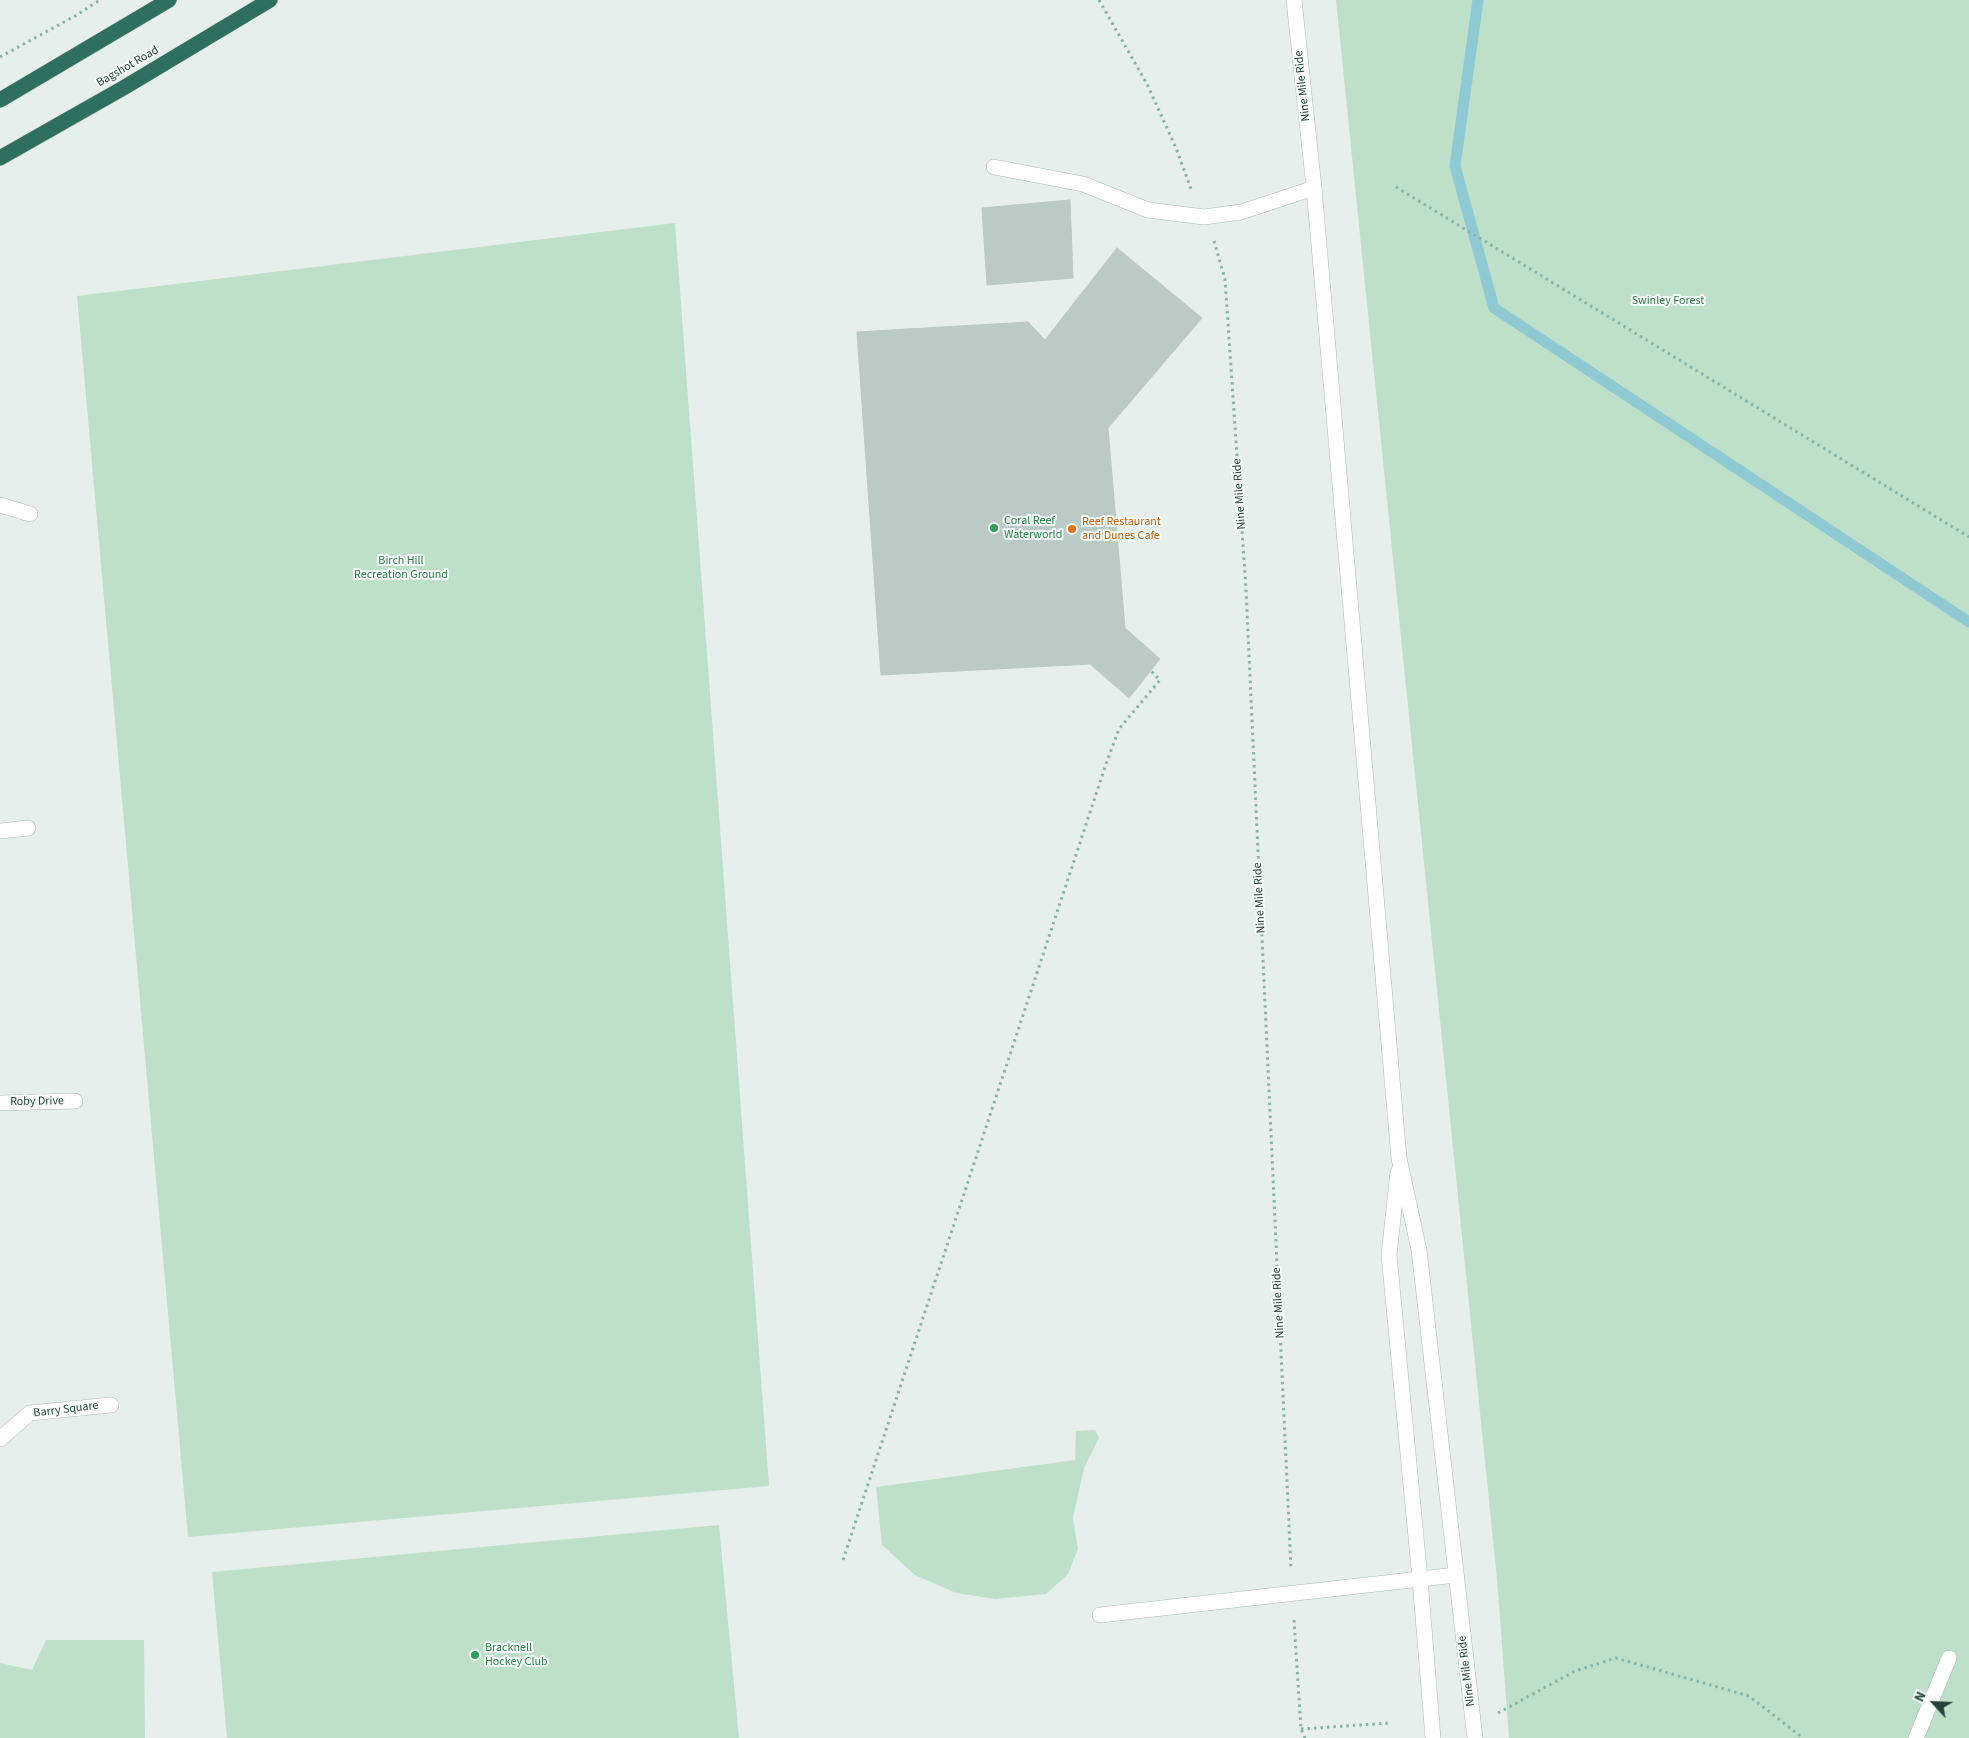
<!DOCTYPE html>
<style>
body{margin:0}
#map{position:relative;width:1969px;height:1738px;overflow:hidden;background:#e6efeb;font-family:"Source Sans 3",sans-serif}
canvas{display:block}
.north{position:absolute;left:1909px;top:1678px;width:50px;height:50px;-webkit-text-stroke:4px #f7fbf9;paint-order:stroke;rotate:295deg;font-size:14px;font-weight:700;line-height:20px;text-align:center;color:#24423a}
.north::after{content:'';display:block;margin:auto;width:18px;height:22px;background:#24423a;clip-path:polygon(50% 0,100% 100%,50% 72%,0 100%)}
</style>
<div id="map">
<canvas width="1969" height="1738"></canvas>
<div class="north">N</div>
</div>
<script>
const ctx = document.querySelector('canvas').getContext('2d');
ctx.lineJoin = 'round';
function fillPath(path, color) { ctx.fillStyle = color; ctx.fill(path, 'evenodd'); }
const toPath = rows => new Path2D(rows.map(r => 'M' + r).join(''));
function stroke(path, color, width, dash) { ctx.strokeStyle = color; ctx.lineWidth = width; ctx.lineCap = dash ? 'butt' : 'round'; ctx.setLineDash(dash || []); ctx.stroke(path); }
function label(font, color, halo, rows, align = 'center') {
  ctx.font = font + ' "Source Sans 3",sans-serif'; ctx.lineWidth = 4; ctx.setLineDash([]); ctx.textBaseline = 'middle'; ctx.strokeStyle = halo; ctx.fillStyle = color; for (const [text, x, y, turn = 0] of rows) {
    ctx.save(); ctx.translate(x, y); ctx.rotate((+turn || 0) * Math.PI / 180); ctx.textAlign = isNaN(turn) ? turn : align; if (halo) ctx.strokeText(text, 0, 0); ctx.fillText(text, 0, 0); ctx.restore();
  }
}
fillPath(toPath([
 [1336,0,1969,0,1969,1738,1509,1738,1497,1579],
 [675,223,769,1486,188,1537,77,296],
 [1095,1430,1099,1438,1084,1468,1073,1518,1078,1549,1068,1574,1046,1594,995,1599,956,1593,915,1575,882,1545,876,1487,1075,1460,1076,1431],
 [719,1525,739,1738,227,1738,212,1572],
 [46,1640,144,1640,145,1738,0,1738,0,1663,32,1670]
]), '#bfe0c8');
stroke(toPath([
 [1478,0,1455,166,1494,308,1969,622]
]), '#8ec9d4', 11);
const building = toPath([
 [1070,200,1073,278,987,285,982,208,1070,200],
 [1117,248,1202,318,1108,428,1125,628,1160,659,1129,698,1090,664,881,675,857,332,1028,322,1045,340,1117,248]
]);
fillPath(building, '#bbcac4');
stroke(building, '#b8c9c2', 1);
const lane = toPath([
 [994,167,1083,184,1148,210,1204,217,1241,212,1314,188],
 [0,505,30,514],
 [0,831,28,828],
 [1100,1615,1456,1575],
 [1916,1738,1949,1658]
]);
const street = toPath([
 [0,1103,75,1101],
 [0,1439,30,1413,111,1405]
]);
const secondary = toPath([
 [1294,0,1314,188,1399,1158,1419,1250,1475,1738],
 [1398,1172,1389,1255,1420,1579,1433,1738]
]);
const highway = toPath([
 [0,100,169,0],
 [0,158,125,87,270,0]
]);
stroke(lane, '#a8b8b2', 16);
stroke(street, '#a8b8b2', 16);
stroke(secondary, '#a4bbb3', 16);
stroke(highway, '#c2cac8', 16);
stroke(toPath([
 [1099,0,1147,84,1176,148,1191,189],
 [0,57,75,16,100,0],
 [1396,187,1969,537],
 [1214,241,1225,279,1246,589,1291,1569],
 [843,1560,1106,764,1119,729,1160,680,1151,671],
 [1294,1620,1301,1729,1305,1738],
 [1498,1713,1575,1671,1616,1658,1749,1696,1803,1738],
 [1301,1729,1390,1723]
]), '#86b3a5', 3, [2.5, 4]);
stroke(lane, '#fff', 15);
stroke(street, '#fff', 15);
stroke(secondary, '#fff', 15);
stroke(highway, '#2f6f62', 15);
for (const [x, y, r, color] of [
 [994,528,5,"#2e9e5b"],
 [1072,529,5,"#e8710a"],
 [475,1655,5,"#2e9e5b"]
]) { const dot = new Path2D(); dot.arc(x, y, r, 0, 2 * Math.PI); ctx.fillStyle = color; ctx.fill(dot); stroke(dot, '#f7fbf9', 2); }
label('12px', '#24423a', '#f7fbf9', [
 ["Bagshot Road",128,67,-30],
 ["Nine Mile Ride",1303,86,-96],
 ["Nine Mile Ride",1240,494,-94],
 ["Nine Mile Ride",1260,898,-93],
 ["Roby Drive",37,1102,-1],
 ["Nine Mile Ride",1279,1303,-93],
 ["Barry Square",66,1410,-7],
 ["Nine Mile Ride",1467,1671,-97]
]);
label('12px', '#2d7a4b', '#f7fbf9', [
 ["Swinley Forest",1668,301],
 ["Birch Hill",401,561],
 ["Recreation Ground",401,575]
]);
label('12px', '#27864d', '#f7fbf9', [
 ["Coral Reef",1004,521],
 ["Waterworld",1004,535],
 ["Bracknell",485,1648],
 ["Hockey Club",485,1662]
], 'left');
label('12px', '#c56008', '#f7fbf9', [
 ["Reef Restaurant",1082,522],
 ["and Dunes Cafe",1082,536]
], 'left');
</script>
